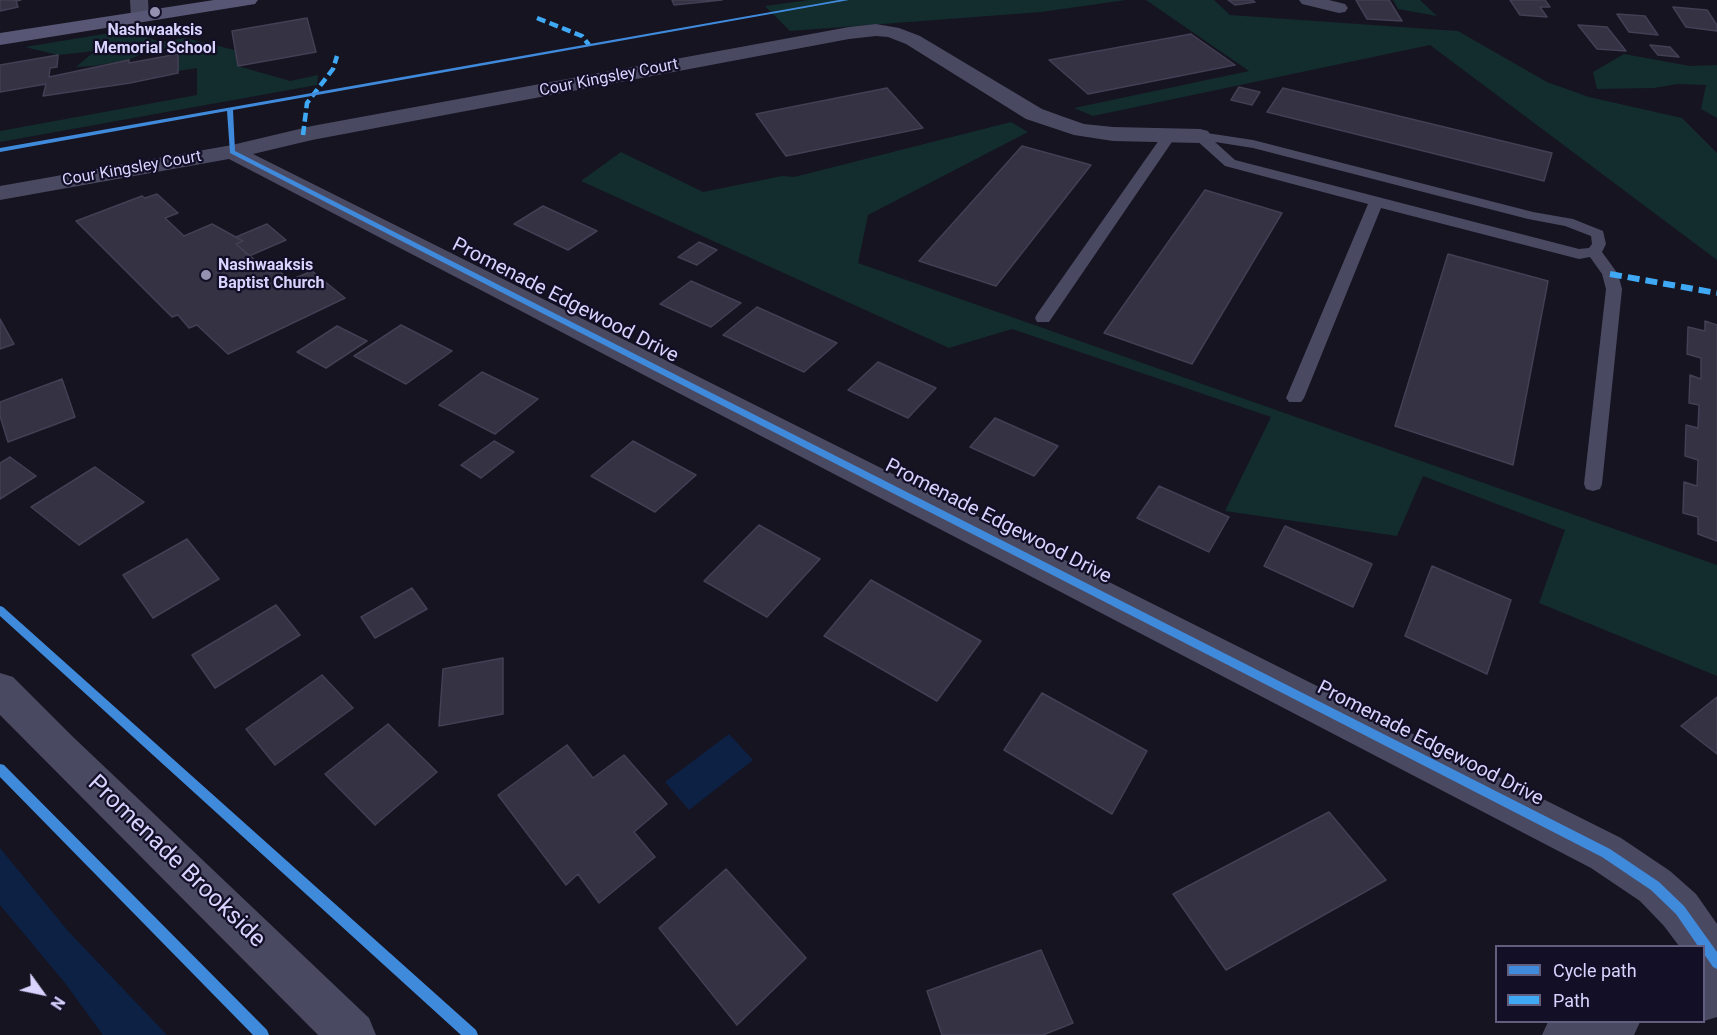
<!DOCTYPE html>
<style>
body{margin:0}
#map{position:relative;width:1717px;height:1035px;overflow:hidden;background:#161421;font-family:Roboto,sans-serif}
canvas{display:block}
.legend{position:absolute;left:1495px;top:945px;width:210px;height:78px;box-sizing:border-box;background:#130f26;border:2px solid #625e7d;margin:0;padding:8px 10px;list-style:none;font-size:18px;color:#d9d4ff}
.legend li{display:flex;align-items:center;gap:12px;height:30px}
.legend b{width:30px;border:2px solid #625e7d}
.north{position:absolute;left:12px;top:963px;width:60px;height:60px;-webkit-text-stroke:4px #130f26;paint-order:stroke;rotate:123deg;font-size:16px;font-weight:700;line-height:24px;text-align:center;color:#d9d4ff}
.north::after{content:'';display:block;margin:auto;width:21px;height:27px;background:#d9d4ff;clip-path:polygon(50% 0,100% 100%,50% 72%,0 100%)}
</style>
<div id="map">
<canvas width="1717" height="1035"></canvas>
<ul class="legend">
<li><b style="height:8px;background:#408adc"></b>Cycle path</li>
<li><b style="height:8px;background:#3fa9f5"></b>Path</li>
</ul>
<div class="north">N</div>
</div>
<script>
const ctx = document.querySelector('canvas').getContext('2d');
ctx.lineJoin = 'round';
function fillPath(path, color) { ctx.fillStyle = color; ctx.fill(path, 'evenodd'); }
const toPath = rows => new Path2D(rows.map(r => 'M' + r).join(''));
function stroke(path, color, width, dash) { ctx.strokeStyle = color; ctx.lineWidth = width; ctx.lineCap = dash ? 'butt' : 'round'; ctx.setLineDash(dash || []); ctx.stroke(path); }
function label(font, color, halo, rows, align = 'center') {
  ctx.font = font + ' Roboto,sans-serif'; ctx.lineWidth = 4.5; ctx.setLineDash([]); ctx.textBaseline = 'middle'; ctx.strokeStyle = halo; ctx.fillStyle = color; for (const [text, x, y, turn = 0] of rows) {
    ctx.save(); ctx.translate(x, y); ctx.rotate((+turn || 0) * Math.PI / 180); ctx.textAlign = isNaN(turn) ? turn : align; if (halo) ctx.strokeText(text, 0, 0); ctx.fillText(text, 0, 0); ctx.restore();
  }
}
fillPath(toPath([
 [809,0,1126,0,1041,12,790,31,765,6],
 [1146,0,1214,0,1230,15,1458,31,1547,82,1589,97,1682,118,1717,153,1717,260,1430,45,1093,116,1074,108,1249,71],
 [1393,0,1420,0,1437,16,1398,9],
 [128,30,160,42,185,38,235,50,238,66,290,81,318,75,317,85,0,142,0,131,197,95,197,68,178,71,178,54,165,49,153,48,129,60,93,66,76,67,95,51,58,55,25,47],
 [1624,54,1690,66,1717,65,1717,118,1701,109,1706,85,1677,84,1654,88,1597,89,1593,72],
 [1011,122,1028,132,868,215,858,263,1717,565,1717,676,1539,603,1565,530,1423,476,1397,536,1225,511,1271,417,1012,329,949,348,581,181,621,152,703,192,782,176,794,177]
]), '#132c2d');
fillPath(toPath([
 [729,734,753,760,689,810,665,782],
 [0,848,68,931,167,1035,103,1035,65,983,0,905]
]), '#0d2144');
const building = toPath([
 [0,0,21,0,16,1,18,7,0,11,0,0],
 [672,0,722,0,674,5,672,0],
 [1228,0,1252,0,1255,2,1235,5,1228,0],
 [1356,0,1389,0,1402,21,1367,19,1356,0],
 [1510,0,1545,0,1550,7,1540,7,1547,17,1520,15,1510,0],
 [1673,7,1707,10,1717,25,1717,31,1686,27,1673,7],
 [1617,14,1645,16,1658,35,1629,32,1617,14],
 [307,18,316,52,238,66,232,31,307,18],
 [1578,25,1607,27,1626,51,1597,49,1578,25],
 [1191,34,1235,65,1088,94,1049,60,1191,34],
 [1650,45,1670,47,1679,57,1658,55,1650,45],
 [178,54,178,73,130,83,43,96,46,84,0,92,0,65,58,55,57,67,50,68,49,77,129,60,129,63,178,54],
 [1239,87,1260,92,1252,105,1231,100,1239,87],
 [887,88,923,128,786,156,756,114,887,88],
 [1283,88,1552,153,1544,181,1267,112,1283,88],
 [1022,146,1091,165,996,286,919,261,1022,146],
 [1205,190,1282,213,1192,364,1104,333,1205,190],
 [157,194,178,213,165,218,184,236,212,224,243,241,236,244,270,273,278,270,285,276,276,280,281,284,312,271,345,298,228,354,197,325,189,328,178,315,172,317,76,221,142,196,145,198,157,194],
 [543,206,597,231,568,250,514,224,543,206],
 [267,224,286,240,249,256,236,244,243,241,236,237,267,224],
 [699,242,717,250,697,265,678,257,699,242],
 [1448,254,1548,281,1513,465,1395,426,1448,254],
 [691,281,741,303,711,327,660,304,691,281],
 [757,307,837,343,804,372,723,335,757,307],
 [0,319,14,344,0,349,0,319],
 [1705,321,1717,325,1717,541,1698,534,1698,517,1683,513,1684,482,1697,486,1698,460,1685,456,1686,425,1698,428,1699,405,1689,403,1690,375,1701,379,1701,358,1687,354,1688,327,1705,331,1705,321],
 [401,325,452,351,406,384,354,356,401,325],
 [337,326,367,341,326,368,297,352,337,326],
 [878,362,936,388,908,418,848,390,878,362],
 [482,372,538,399,495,434,439,405,482,372],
 [62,379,75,417,8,442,0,416,0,402,62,379],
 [995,418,1058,446,1034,476,970,447,995,418],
 [494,441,514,452,481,478,461,465,494,441],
 [633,441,696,475,655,512,591,476,633,441],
 [10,457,36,476,0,499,0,463,10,457],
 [95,467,144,502,79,545,31,507,95,467],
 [1159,486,1229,517,1209,552,1137,518,1159,486],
 [759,525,820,559,767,617,704,581,759,525],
 [1285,526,1372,564,1353,607,1264,566,1285,526],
 [187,539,219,579,153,618,123,575,187,539],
 [1432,566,1511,600,1487,674,1405,636,1432,566],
 [871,580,981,641,937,701,824,636,871,580],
 [412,588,427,609,375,638,361,617,412,588],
 [276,605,300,635,215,688,192,655,276,605],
 [503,658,503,714,439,726,443,669,503,658],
 [322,675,353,708,275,765,246,729,322,675],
 [1042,693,1147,751,1112,814,1004,750,1042,693],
 [1717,697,1717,754,1681,726,1717,697],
 [388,724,437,772,375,825,325,774,388,724],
 [567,745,593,778,624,755,667,804,634,832,655,857,599,903,578,874,566,885,498,795,567,745],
 [1329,812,1386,880,1226,970,1173,894,1329,812],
 [726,869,806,958,737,1025,659,928,726,869],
 [1041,950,1073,1023,1043,1035,942,1035,927,991,1041,950]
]);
fillPath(building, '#343243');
stroke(building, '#433f54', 1.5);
fillPath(toPath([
 [1169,132,1176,136,1049,322,1037,322,1035,318,1037,314,1164,133,1169,132],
 [1200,132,1253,140,1533,212,1573,219,1603,231,1606,244,1602,252,1618,274,1622,289,1602,484,1600,489,1593,491,1586,489,1584,484,1606,289,1602,274,1590,257,1579,259,1381,208,1304,398,1301,402,1289,402,1286,398,1368,204,1225,166,1195,139,1193,136,1195,133,1200,132],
 [1215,142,1253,148,1528,219,1565,226,1591,236,1592,244,1589,248,1579,249,1235,160,1215,142]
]), '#4a4962');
fillPath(toPath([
 [130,0,148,0,149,17,147,21,133,21,131,17,130,0],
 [1299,0,1329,0,1345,4,1348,8,1345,12,1339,13,1302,4,1299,0],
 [876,24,899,28,920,36,1042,109,1064,117,1084,124,1113,127,1200,129,1208,131,1211,136,1208,141,1200,143,1113,141,1074,135,1026,119,906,44,888,37,876,36,849,39,312,140,253,154,1621,838,1670,871,1696,894,1717,924,1717,1017,1704,1021,1704,946,1679,946,1664,926,1640,901,1591,868,229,159,0,200,0,186,232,145,312,126,849,27,876,24],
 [1548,1022,1640,1022,1634,1035,1542,1035,1548,1022]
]), '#4a4962');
fillPath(toPath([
 [0,673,13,677,71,735,369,1018,376,1035,318,1035,0,715,0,673]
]), '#4a4962');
fillPath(toPath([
 [214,0,258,0,255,4,249,5,0,45,0,33,214,0]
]), '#575674');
stroke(toPath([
 [537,18,582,36,589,45],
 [303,135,307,103,333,69,337,56]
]), '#3fa9f5', 4.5, [9, 4.5]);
stroke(toPath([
 [1610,274,1717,293]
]), '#3fa9f5', 6, [12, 6]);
fillPath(toPath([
 [839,0,849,0,233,110,235,151,1610,849,1659,882,1684,906,1717,952,1717,969,1713,967,1704,954,1704,946,1698,946,1676,914,1651,890,1602,857,230,153,227,111,0,152,0,148,839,0],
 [0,606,3,607,476,1030,478,1035,461,1035,0,616,0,606],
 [0,764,4,765,267,1030,269,1035,253,1035,0,777,0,764]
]), '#408adc');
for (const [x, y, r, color] of [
 [155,12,6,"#9591b1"],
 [206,275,6,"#9591b1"]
]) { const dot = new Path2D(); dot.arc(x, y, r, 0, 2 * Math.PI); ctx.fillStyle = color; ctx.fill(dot); stroke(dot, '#130f26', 2); }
label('bold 16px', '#d9d4ff', '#130f26', [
 ["Nashwaaksis",155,31],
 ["Memorial School",155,49],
 ["Nashwaaksis",218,266,"left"],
 ["Baptist Church",218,284,"left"]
]);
label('16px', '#d9d4ff', '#130f26', [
 ["Cour Kingsley Court",609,78,-11],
 ["Cour Kingsley Court",132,169,-10]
]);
label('20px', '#d9d4ff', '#130f26', [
 ["Promenade Edgewood Drive",565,301,27],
 ["Promenade Edgewood Drive",998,522,27],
 ["Promenade Edgewood Drive",1430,744,27]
]);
label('24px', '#d9d4ff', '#130f26', [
 ["Promenade Brookside",176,862,44]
]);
</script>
